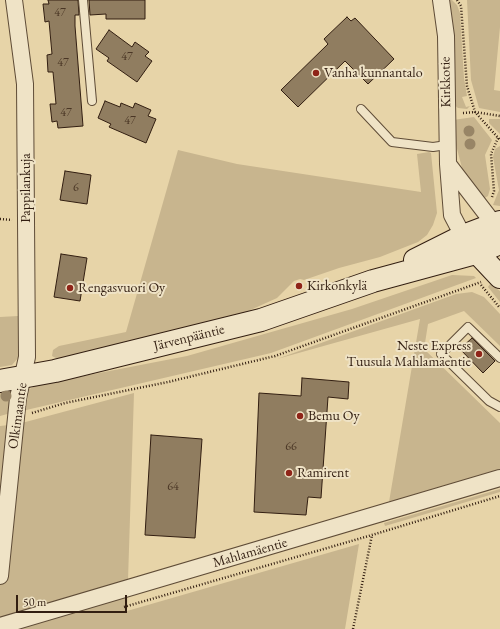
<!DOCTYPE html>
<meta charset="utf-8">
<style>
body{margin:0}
#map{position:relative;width:500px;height:629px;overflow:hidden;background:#e7d4a8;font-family:"EB Garamond",serif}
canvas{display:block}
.scale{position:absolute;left:16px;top:595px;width:111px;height:18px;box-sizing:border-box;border:2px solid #321e11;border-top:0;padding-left:5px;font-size:12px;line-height:14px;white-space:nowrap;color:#321e11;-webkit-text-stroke:3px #efe3c6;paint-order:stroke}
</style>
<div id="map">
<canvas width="500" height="629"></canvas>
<div class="scale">50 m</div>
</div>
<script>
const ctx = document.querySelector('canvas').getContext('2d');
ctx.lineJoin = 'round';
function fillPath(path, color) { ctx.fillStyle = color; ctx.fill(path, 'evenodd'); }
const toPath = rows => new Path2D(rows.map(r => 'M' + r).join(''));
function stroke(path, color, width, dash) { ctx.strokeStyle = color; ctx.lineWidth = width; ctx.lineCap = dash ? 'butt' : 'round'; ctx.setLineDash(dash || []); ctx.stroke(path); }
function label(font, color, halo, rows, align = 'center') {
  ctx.font = font + ' "EB Garamond",serif'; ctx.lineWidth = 4; ctx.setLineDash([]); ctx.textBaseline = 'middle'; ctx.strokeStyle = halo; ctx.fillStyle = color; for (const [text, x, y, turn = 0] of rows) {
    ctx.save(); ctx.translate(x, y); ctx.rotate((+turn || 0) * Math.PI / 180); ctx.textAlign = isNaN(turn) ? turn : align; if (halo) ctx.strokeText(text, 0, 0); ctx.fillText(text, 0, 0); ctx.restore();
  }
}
fillPath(toPath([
 [449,0,452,0,457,5,460,13,464,78,467,96,462,97,466,107,470,106,467,109,458,108,453,104],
 [467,0,500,0,500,27,494,90,500,91,500,112,479,108,471,80],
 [474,117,492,140,485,155,490,189,488,196,483,199,470,183,462,168,456,145,453,120],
 [489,119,500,119,500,134,489,123],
 [500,146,500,206,493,205,499,190,493,157,495,149],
 [178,150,237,164,421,192,417,154,429,152,431,153,437,213,433,225,427,235,418,242,380,257,339,268,304,280,300,279,294,281,277,298,246,312,131,344,58,359,52,356,53,350,59,346,126,332],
 [452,275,474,276,476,278,271,353,22,411,24,392,37,385,187,356,352,309],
 [490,284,500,291,500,302,488,287],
 [472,292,484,297,500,314,500,346,464,311,428,324,424,349,500,423,500,469,389,502,420,319,277,359,456,294],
 [18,316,18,358,12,365,0,367,0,317],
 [9,388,13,392,11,413,0,416,0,390],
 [134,393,127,611,359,544,345,629,0,629,0,426,18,424],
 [500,489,500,492,385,526,384,523]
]), '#c8b58e');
const building = toPath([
 [48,0,78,0,79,15,75,15,75,26,83,126,58,128,57,121,52,122,50,104,56,104,53,72,48,72,47,55,52,54,49,21,45,22,43,4,49,4,48,0],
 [89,0,145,0,145,19,106,19,106,14,90,15,89,0],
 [347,17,351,21,355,18,394,59,368,84,345,61,298,107,281,90,328,44,324,39,347,17],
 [109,30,132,47,135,42,149,52,145,56,152,61,137,82,107,61,109,58,96,49,109,30],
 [105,101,120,107,121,103,133,108,135,103,151,110,148,116,156,119,146,143,109,127,111,124,98,118,105,101],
 [65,171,91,175,87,204,60,200,65,171],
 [61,254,87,258,80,301,54,297,61,254],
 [472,338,495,361,483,373,460,349,472,338],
 [302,378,349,382,348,399,328,397,321,498,308,497,306,515,254,512,259,393,301,396,302,378],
 [151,435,202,439,195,538,145,535,151,435]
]);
fillPath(building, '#907d60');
stroke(building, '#321e11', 1);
const lane = toPath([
 [83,0,92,101],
 [361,109,392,142,433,147,447,145],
 [500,358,468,327,441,354,489,401,500,407]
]);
const street = toPath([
 [441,0,446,36,448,164,452,215,463,236],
 [448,164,494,224],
 [0,576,18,398,27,357,25,84,14,0],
 [0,626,500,478]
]);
const secondary = toPath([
 [468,243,500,277],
 [415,260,463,236,500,222],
 [0,381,55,371,261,320,373,281,476,253,500,243]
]);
stroke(lane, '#5f4c37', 10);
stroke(street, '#5f4c37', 18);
stroke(secondary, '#321e11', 24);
stroke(toPath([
 [457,0,461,6,467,86,475,112,500,140],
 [463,113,475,112,500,116],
 [492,197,494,191,491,154,498,138],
 [0,219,12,220],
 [481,285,500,308],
 [32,413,65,403,168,382,275,356,481,282],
 [124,607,372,535,500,496],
 [353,629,372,535]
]), '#321e11', 2.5, [1, 2]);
stroke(lane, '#efe3c6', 8);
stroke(street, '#efe3c6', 16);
stroke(secondary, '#efe3c6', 22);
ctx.fillStyle = '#988566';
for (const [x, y] of [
 [469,131],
 [470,144],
 [6,396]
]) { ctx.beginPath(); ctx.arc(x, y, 5.5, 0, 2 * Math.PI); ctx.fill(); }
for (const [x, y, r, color] of [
 [316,73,4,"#8f2418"],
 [299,286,4,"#8f2418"],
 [70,288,4,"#8f2418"],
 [479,354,4,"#8f2418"],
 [300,416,4,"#8f2418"],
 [289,473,4,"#8f2418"]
]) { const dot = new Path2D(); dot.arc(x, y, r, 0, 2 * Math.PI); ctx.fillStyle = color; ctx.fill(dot); stroke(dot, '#efe3c6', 1.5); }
label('12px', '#4a3625', null, [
 ["47",60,13],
 ["47",127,57],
 ["47",63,63],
 ["47",66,113],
 ["47",130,121],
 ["6",76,188],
 ["66",291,447],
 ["64",173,487]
]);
label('14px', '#321e11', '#efe3c6', [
 ["Vanha kunnantalo",324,73],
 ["Kirkonkylä",307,286],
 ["Rengasvuori Oy",78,288],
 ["Neste Express",471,346,"right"],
 ["Tuusula Mahlamäentie",471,362,"right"],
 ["Bemu Oy",308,416],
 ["Ramirent",297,473]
], 'left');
label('14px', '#321e11', '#efe3c6', [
 ["Kirkkotie",446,82,-91],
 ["Pappilankuja",26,188,-90],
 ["Järvenpääntie",189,338,-14],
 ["Olkimaantie",18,416,-82],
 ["Mahlamäentie",250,553,-16]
]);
</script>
